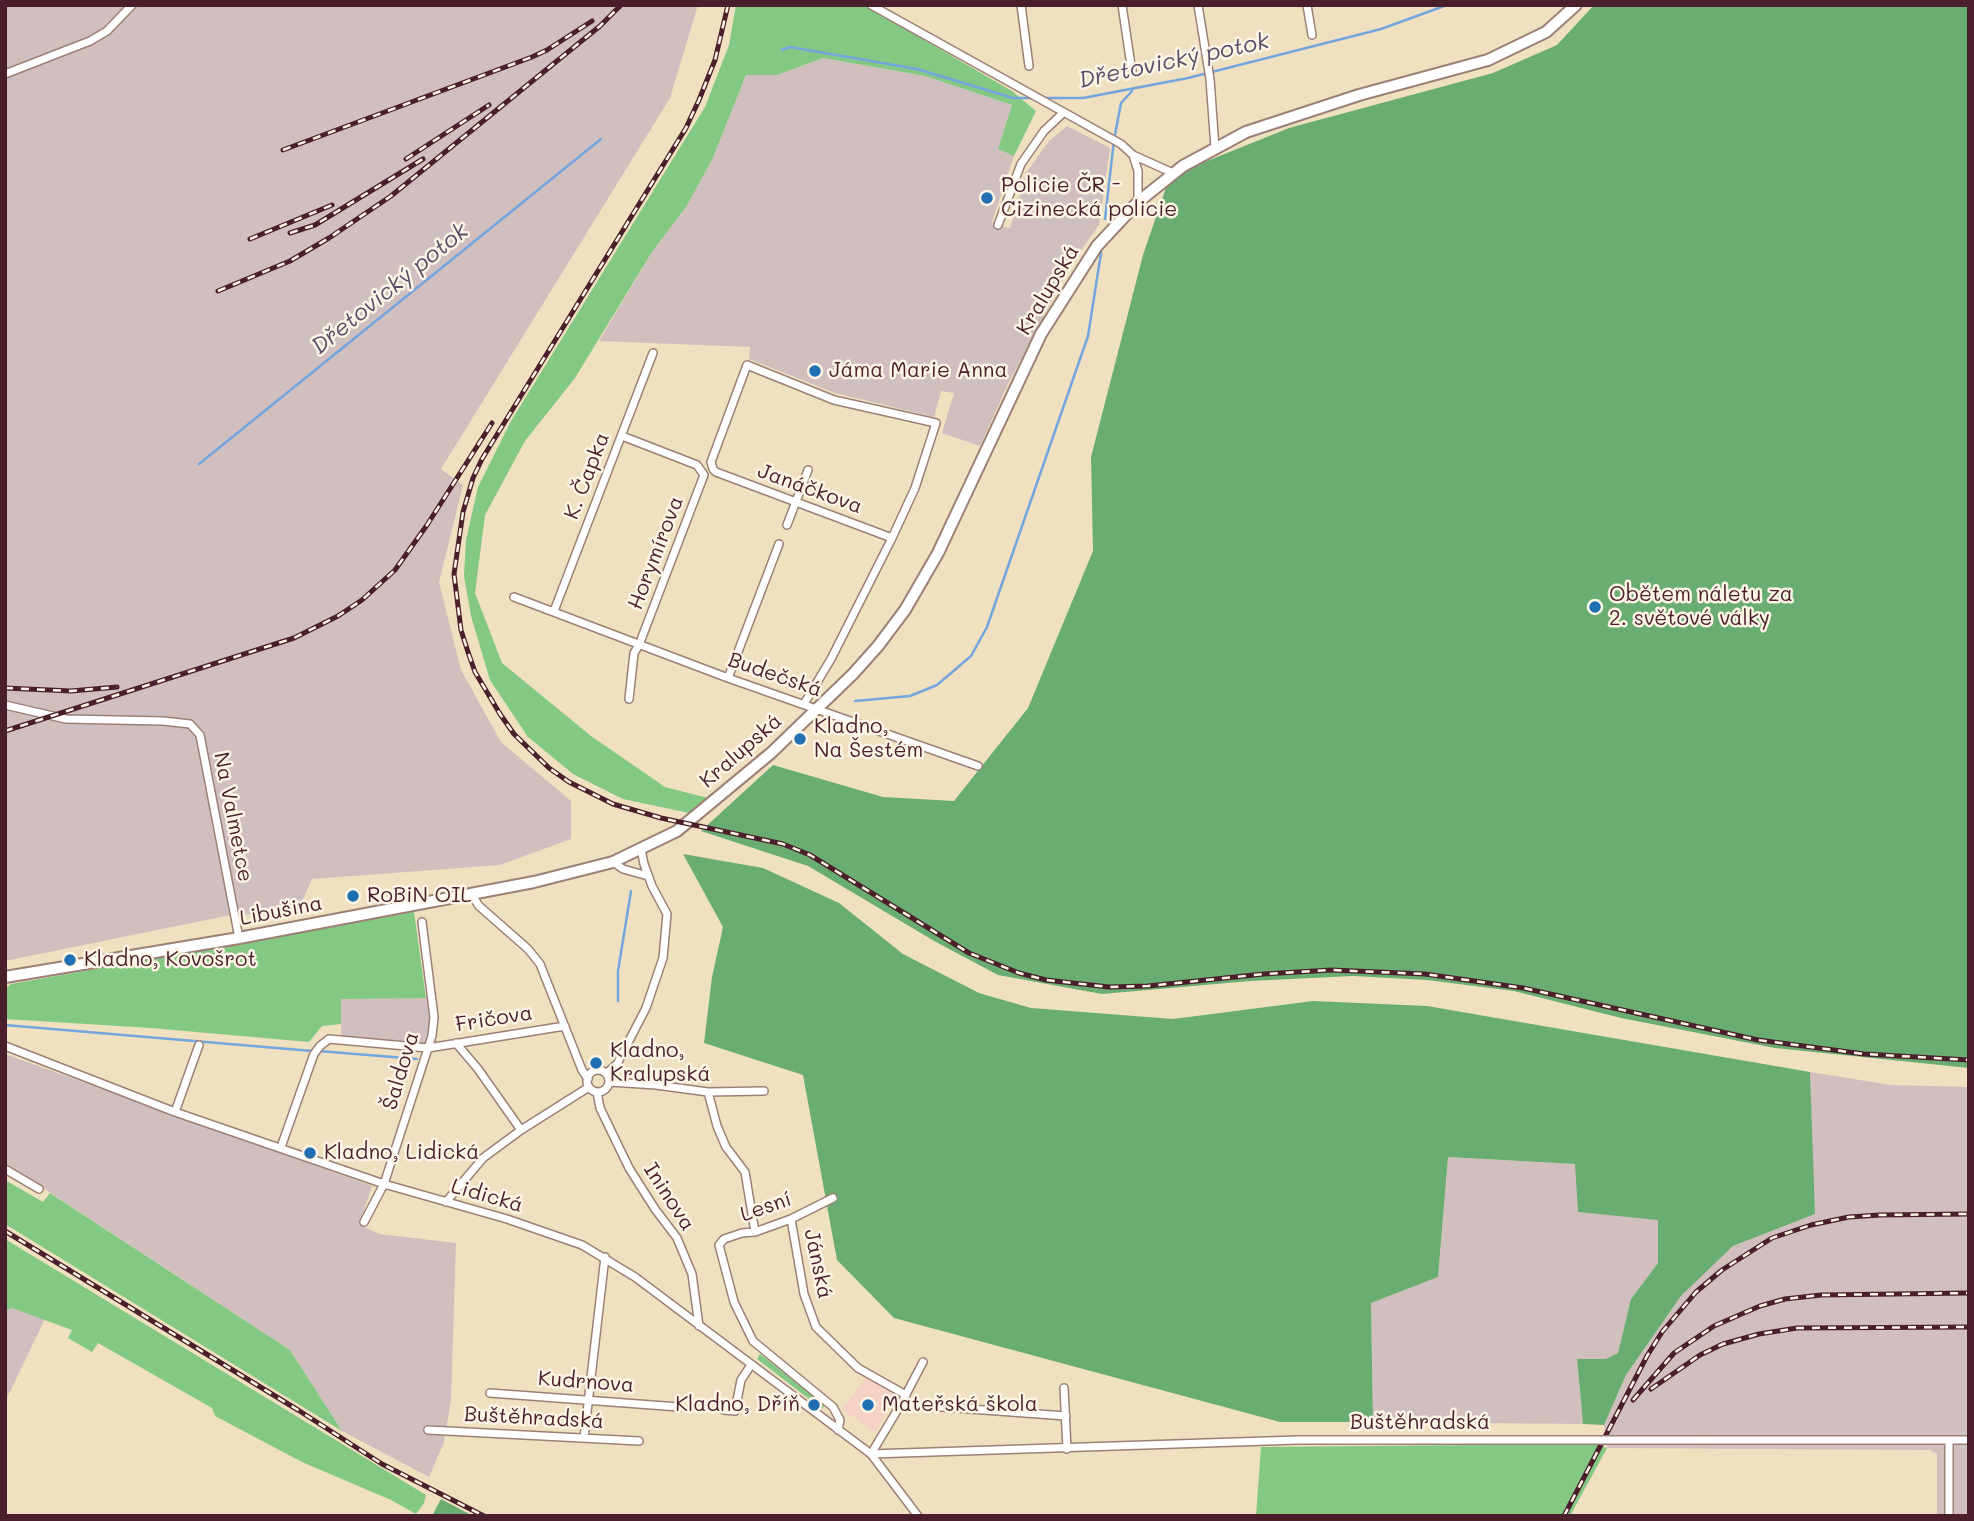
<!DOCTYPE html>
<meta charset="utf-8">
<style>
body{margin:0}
#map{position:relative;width:1974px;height:1521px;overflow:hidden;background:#efe0c0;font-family:Mali,sans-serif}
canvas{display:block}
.frame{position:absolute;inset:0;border:7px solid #4a1f2b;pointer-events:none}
</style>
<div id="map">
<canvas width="1974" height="1521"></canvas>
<div class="frame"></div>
</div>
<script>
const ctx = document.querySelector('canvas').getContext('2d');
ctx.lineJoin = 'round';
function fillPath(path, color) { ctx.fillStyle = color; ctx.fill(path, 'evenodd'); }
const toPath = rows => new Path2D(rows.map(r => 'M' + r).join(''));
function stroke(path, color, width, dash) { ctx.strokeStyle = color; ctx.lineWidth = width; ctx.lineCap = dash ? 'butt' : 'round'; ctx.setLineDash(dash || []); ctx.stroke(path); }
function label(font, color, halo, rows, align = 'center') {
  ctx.font = font + ' Mali,sans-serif'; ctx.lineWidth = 5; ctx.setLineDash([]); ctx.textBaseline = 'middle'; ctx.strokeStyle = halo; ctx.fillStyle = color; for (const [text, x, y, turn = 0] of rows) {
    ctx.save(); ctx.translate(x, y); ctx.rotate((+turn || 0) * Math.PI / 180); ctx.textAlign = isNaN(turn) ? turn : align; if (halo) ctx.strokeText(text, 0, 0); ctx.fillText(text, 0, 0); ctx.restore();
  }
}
fillPath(toPath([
 [866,1378,896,1396,875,1432,842,1409]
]), '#f6d1c5');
fillPath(toPath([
 [5,5,698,5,670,98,441,469,463,485,439,582,461,670,501,742,571,801,571,839,500,865,312,879,298,911,226,916,5,961],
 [823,58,925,76,1012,105,998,149,1014,156,992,222,998,225,1010,228,1026,173,1049,141,1067,126,1110,148,1099,225,1072,263,1008,384,980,446,942,433,954,393,941,391,934,417,835,393,749,359,750,347,599,341,652,252,686,207,712,160,746,75,777,75],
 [429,997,431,1016,425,1046,341,1036,341,999],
 [5,1054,372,1186,359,1225,380,1234,456,1243,451,1400,444,1442,429,1477,342,1431,290,1350,5,1163],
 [1810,1072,1891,1085,1969,1087,1969,1516,1937,1516,1937,1454,1930,1450,1607,1448,1604,1425,1626,1375,1681,1296,1733,1246,1814,1214],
 [1448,1157,1576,1164,1578,1212,1658,1219,1658,1263,1631,1299,1618,1353,1606,1359,1577,1360,1583,1424,1373,1422,1371,1303,1438,1277],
 [12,1308,45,1319,5,1402,5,1311]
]), '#d1bfbf');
fillPath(toPath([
 [736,5,864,5,1012,91,1036,111,1014,156,998,149,1012,105,925,76,823,58,777,75,746,75,712,160,686,207,652,252,575,378,525,441,485,515,475,593,502,663,591,736,665,787,708,798,689,813,623,799,573,774,528,737,490,680,471,616,464,576,466,540,478,487,511,421,705,107,729,45],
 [414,912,426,998,341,999,341,1024,322,1026,309,1042,151,1028,5,1019,5,989,11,984],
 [5,1180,43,1202,50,1193,290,1350,342,1431,5,1224],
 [5,1239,426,1495,424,1503,416,1514,391,1500,302,1462,215,1416,212,1408,98,1343,92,1352,68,1338,72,1330,12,1308,5,1311],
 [760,1354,825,1405,822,1409,757,1359],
 [1594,1444,1607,1448,1570,1516,1256,1516,1261,1447]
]), '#83c984');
fillPath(toPath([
 [1594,5,1969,5,1969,1068,1775,1048,1621,1018,1514,991,1427,980,1353,976,1250,981,1102,994,998,975,936,942,808,866,701,831,773,765,883,797,954,801,1028,708,1093,551,1091,457,1143,255,1170,176,1289,128,1493,73,1557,45],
 [683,854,763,868,839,903,903,954,979,993,1031,1008,1173,1019,1313,1001,1427,1006,1810,1072,1815,1214,1733,1246,1681,1296,1626,1375,1604,1425,1583,1424,1577,1359,1606,1359,1618,1353,1631,1299,1658,1263,1658,1220,1578,1212,1575,1164,1448,1157,1438,1277,1371,1303,1373,1422,1280,1422,894,1318,837,1260,803,1075,704,1043,712,977,723,927],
 [441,1499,473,1516,432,1516]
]), '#6aad72');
stroke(toPath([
 [782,50,790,47,917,69,1013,98,1034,98],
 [1044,98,1083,98,1188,78,1381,29,1447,5],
 [1105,219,1114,140,1121,103,1132,91],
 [199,464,601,139],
 [855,701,910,696,937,685,971,656,987,627,1088,336,1101,253],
 [618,1001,618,971,631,891],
 [5,1025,312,1051],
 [319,1051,417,1059]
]), '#73a5de', 2.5);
const street = toPath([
 [871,5,1121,144,1133,155,1138,171,1138,202],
 [1021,5,1029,66],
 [1122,5,1132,72],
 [1198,5,1210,79,1215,148],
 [1307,5,1312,35],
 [5,74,90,41,107,31,132,5],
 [1133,155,1173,173],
 [998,225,1021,164,1044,131,1063,113],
 [622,436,697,465,704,475,639,645,634,653,629,699],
 [787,525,808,470],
 [514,597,728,678,978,766],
 [554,611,653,353],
 [728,678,779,544],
 [804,704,831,659,892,538,915,488,936,423,834,400,747,365,711,462,713,469,716,472,892,538],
 [5,705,66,719,163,721,190,724,200,735,239,938],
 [613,862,623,869,648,876],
 [472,895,479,906,528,949,540,964,582,1070,588,1079],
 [456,1043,478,1069,521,1130],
 [5,1046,175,1112,384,1184,507,1219,582,1245,635,1277,871,1454,918,1516],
 '587 1081a11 11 0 1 1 22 0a11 11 0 1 1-22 0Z',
 [607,1073,617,1064,646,1008,663,958,667,914,652,886,644,864,641,849],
 [610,1082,656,1085,708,1092,764,1091],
 [597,1092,600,1108,629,1168,655,1209,677,1238,692,1274,699,1326],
 [708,1092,717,1126,726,1147,745,1172,755,1232],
 [175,1112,199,1045],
 [281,1147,314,1054,320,1046,329,1039,428,1048,565,1026],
 [5,1169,39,1189],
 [833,1198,791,1219,755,1232,742,1233,724,1239,719,1245,734,1302,753,1341,833,1407,840,1420,838,1430],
 [446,1202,483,1158,521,1130,589,1087],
 [791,1219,804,1294,816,1327,858,1368,906,1395],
 [364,1222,384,1184,432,1036,434,1017,422,922],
 [1064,1388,1067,1449],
 [490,1393,679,1407],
 [901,1404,1066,1416],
 [724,1410,735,1411,741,1380,751,1365],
 [428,1430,639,1441],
 [584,1438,605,1257],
 [1703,1440,1969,1440],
 [871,1454,1297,1440,1585,1440],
 [871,1454,901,1404,923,1362],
 [1949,1516,1949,1440]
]);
const secondary = toPath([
 [5,977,239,938,534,882,613,862,677,831,771,753,853,674,878,646,905,610,938,553,1041,334,1097,246,1138,202,1183,166,1246,132,1359,95,1488,60,1546,32,1576,5]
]);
stroke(street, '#9c8076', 10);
stroke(secondary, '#9c8076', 14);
stroke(street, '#fff', 7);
stroke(secondary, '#fff', 10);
const rail = toPath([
 [728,5,715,60,699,100,686,128,482,459,473,478,463,512,454,574,461,630,468,652,475,672,500,714,514,734,549,768,569,782,613,804,661,818,783,844,810,855,969,953,1019,973,1046,980,1109,987,1148,986,1264,974,1331,970,1425,974,1523,988,1758,1040,1864,1054,1969,1060],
 [283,150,532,57,547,50,592,21],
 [406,159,489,105],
 [290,233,315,225,423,159],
 [250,239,332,205],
 [218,291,290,261,329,238,391,196,600,26,621,5],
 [5,688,71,691,117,687],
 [5,731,294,638,338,616,362,600,395,570,427,525,492,423],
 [5,1231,298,1410,382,1464,484,1516],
 [1651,1389,1700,1355,1723,1344,1759,1334,1797,1328,1969,1327],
 [1633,1400,1674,1353,1714,1326,1760,1306,1785,1299,1821,1295,1969,1293],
 [1564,1516,1647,1356,1662,1332,1696,1292,1722,1270,1772,1238,1811,1225,1849,1217,1880,1215,1969,1214]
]);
stroke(rail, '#4a1f2b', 5);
stroke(rail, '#fcf5e5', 2.5, [8]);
const streetBridge = toPath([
 [1585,1440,1703,1440]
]);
stroke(streetBridge, '#9c8076', 10, []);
stroke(streetBridge, '#fff', 7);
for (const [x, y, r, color] of [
 [987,198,7,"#1f6fb2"],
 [815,371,7,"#1f6fb2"],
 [1595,607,7,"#1f6fb2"],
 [800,739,7,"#1f6fb2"],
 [353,896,7,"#1f6fb2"],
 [70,960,7,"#1f6fb2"],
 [596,1063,7,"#1f6fb2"],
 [310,1153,7,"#1f6fb2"],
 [814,1405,7,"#1f6fb2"],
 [868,1405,7,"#1f6fb2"]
]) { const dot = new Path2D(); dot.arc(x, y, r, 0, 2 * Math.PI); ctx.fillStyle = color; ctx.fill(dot); stroke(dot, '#fcf5e5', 2.5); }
label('21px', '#4a1f2b', '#fcf5e5', [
 ["Policie ČR -",1001,186],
 ["Cizinecká policie",1001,210],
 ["Jáma Marie Anna",829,371],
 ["Obětem náletu za",1609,595],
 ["2. světové války",1609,619],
 ["Kladno,",814,727],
 ["Na Šestém",814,751],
 ["RoBiN OIL",367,896],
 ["Kladno, Kovošrot",84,960],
 ["Kladno,",610,1051],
 ["Kralupská",610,1075],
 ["Kladno, Lidická",324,1153],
 ["Kladno, Dříň",800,1405,"right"],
 ["Mateřská škola",882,1405]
], 'left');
label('21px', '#4a1f2b', '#fcf5e5', [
 ["Kralupská",1048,290,-59],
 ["K. Čapka",587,476,-69],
 ["Janáčkova",810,489,20],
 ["Horymírova",656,553,-69],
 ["Budečská",775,675,19],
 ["Kralupská",741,751,-41],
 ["Na Valmetce",233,817,79],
 ["Libušina",281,911,-11],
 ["Fričova",494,1019,-9],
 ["Šaldova",401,1071,-73],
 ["Lidická",487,1196,16],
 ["Ininova",669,1197,57],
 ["Lesní",766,1207,-19],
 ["Jánská",818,1264,78],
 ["Kudrnova",586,1382,4],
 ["Buštěhradská",534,1418,3],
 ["Buštěhradská",1420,1423]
]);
label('italic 23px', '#584e6a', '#fcf5e5', [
 ["Dřetovický potok",1174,61,-12],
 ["Dřetovický potok",390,289,-39]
]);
</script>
